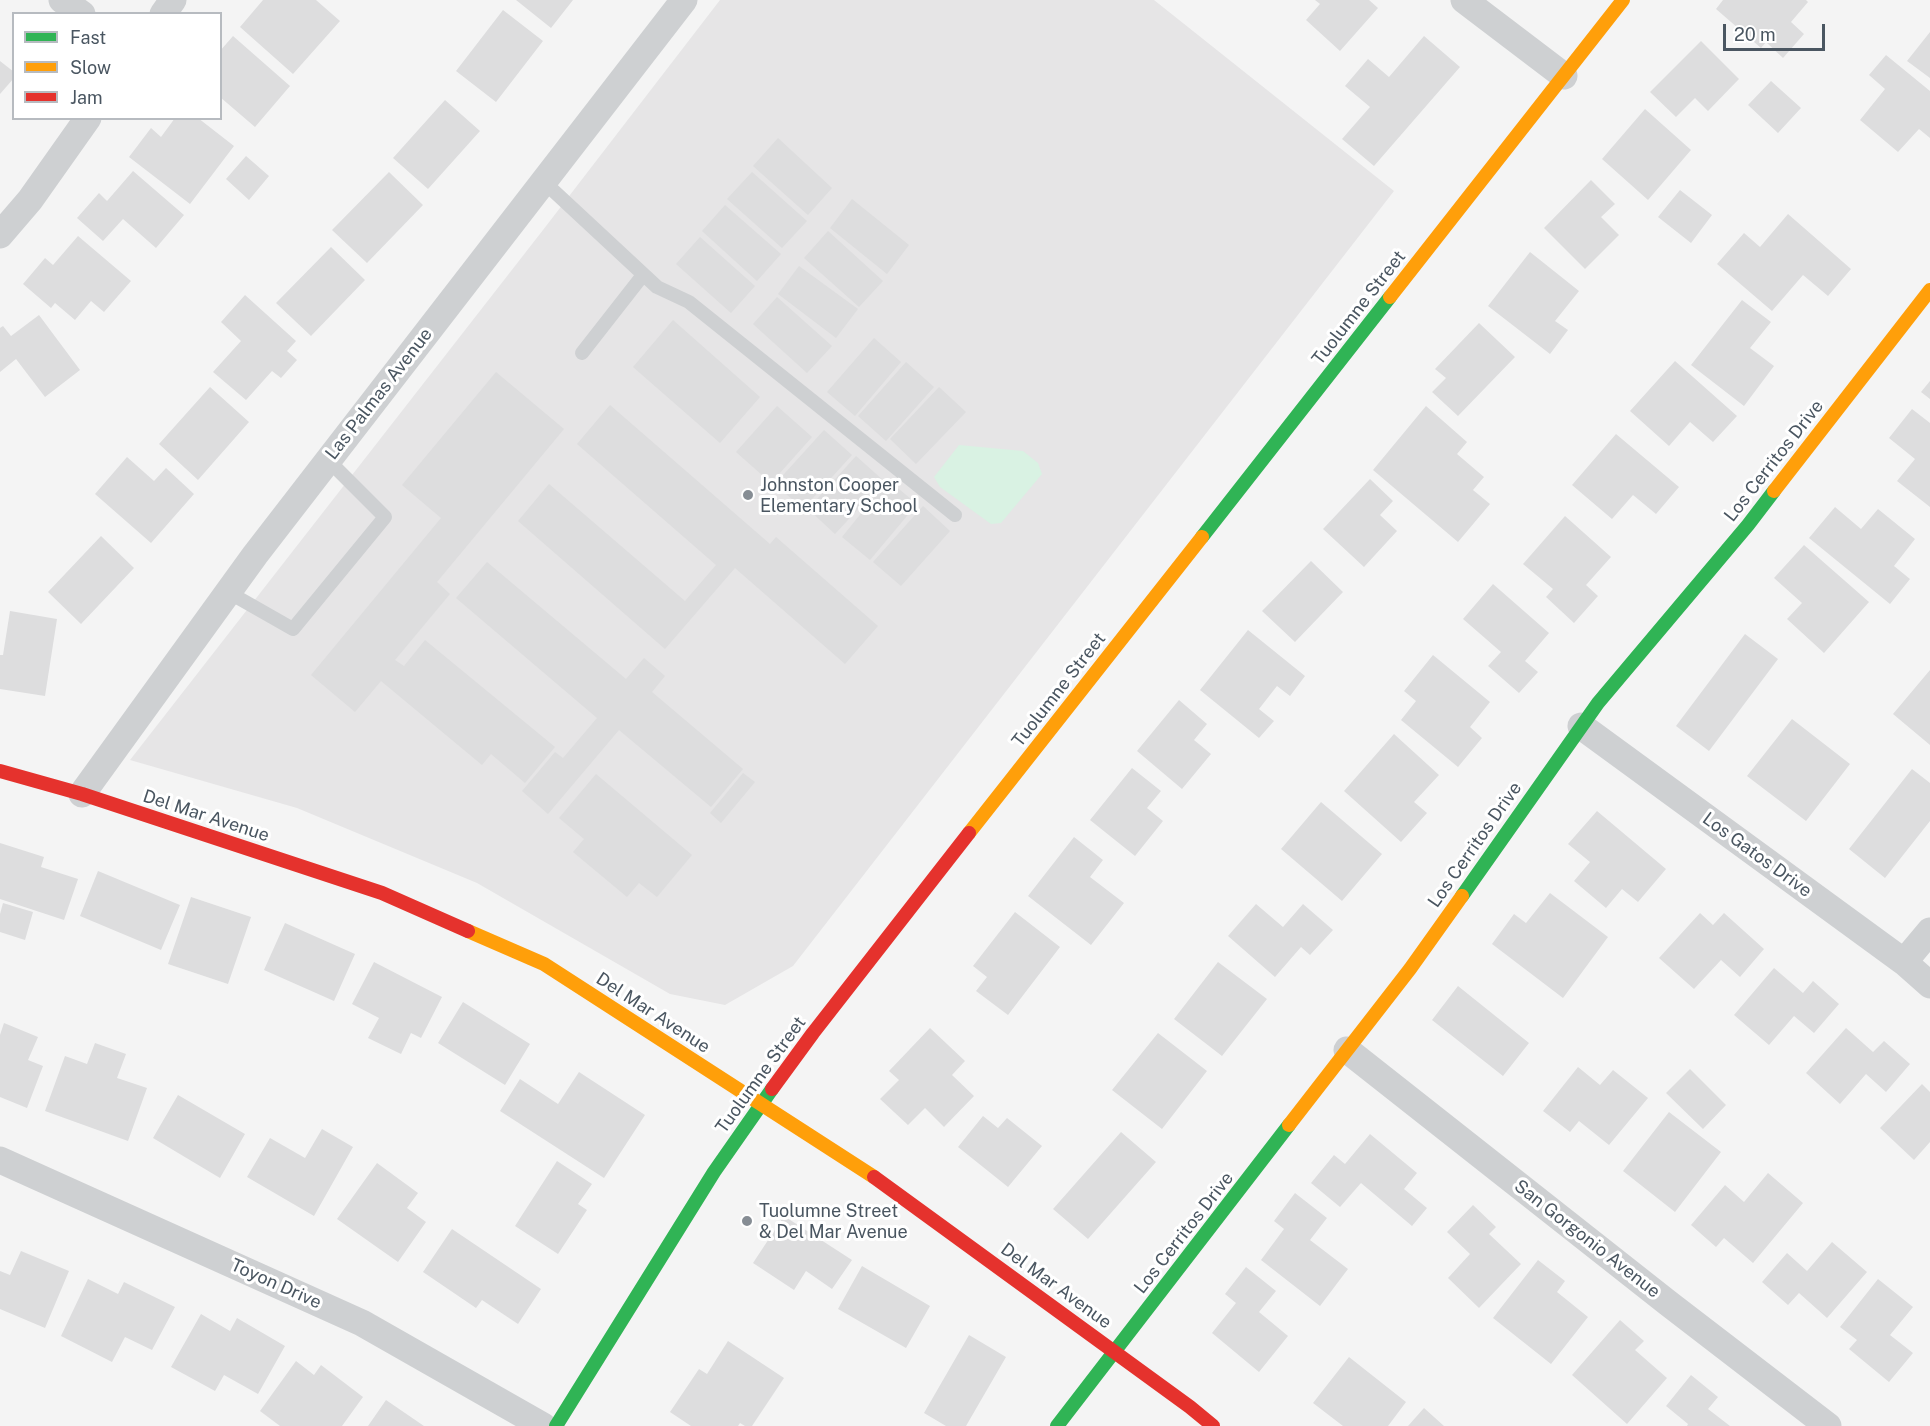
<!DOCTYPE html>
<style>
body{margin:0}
#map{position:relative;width:1930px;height:1426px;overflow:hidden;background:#f4f4f4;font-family:"Public Sans",sans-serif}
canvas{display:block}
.legend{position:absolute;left:12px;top:12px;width:210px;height:108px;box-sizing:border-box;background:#fff;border:2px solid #b7bbc0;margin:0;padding:8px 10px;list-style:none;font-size:18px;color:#4a5661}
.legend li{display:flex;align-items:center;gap:12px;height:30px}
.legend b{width:30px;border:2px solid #b7bbc0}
.scale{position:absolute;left:1723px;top:24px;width:102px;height:27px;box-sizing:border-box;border:3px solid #4a5661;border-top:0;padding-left:8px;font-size:18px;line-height:21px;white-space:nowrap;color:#4a5661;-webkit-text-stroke:4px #fff;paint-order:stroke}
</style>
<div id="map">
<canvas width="1930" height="1426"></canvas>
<ul class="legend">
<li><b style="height:8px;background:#30b455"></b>Fast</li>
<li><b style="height:8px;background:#ff9f0a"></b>Slow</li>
<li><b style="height:8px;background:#e5322d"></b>Jam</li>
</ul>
<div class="scale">20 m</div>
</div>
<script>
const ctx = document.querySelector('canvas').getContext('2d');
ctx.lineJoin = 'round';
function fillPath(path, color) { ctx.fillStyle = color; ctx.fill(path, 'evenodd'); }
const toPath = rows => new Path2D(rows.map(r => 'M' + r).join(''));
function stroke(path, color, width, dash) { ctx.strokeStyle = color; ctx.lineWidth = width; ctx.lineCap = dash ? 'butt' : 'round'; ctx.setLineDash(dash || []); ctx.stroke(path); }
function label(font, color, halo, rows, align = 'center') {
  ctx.font = font + ' "Public Sans",sans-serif'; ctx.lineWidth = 6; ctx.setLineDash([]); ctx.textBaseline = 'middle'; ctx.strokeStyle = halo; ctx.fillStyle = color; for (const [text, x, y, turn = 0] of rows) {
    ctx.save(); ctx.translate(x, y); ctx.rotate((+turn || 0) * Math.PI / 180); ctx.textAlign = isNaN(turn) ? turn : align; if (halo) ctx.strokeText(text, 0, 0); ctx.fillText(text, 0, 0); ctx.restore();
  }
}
fillPath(toPath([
 [720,0,1154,0,1394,191,793,966,725,1005,670,994,477,883,297,808,130,760,543,230]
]), '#e6e5e6');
fillPath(toPath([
 [959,445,1023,451,1038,463,1042,474,1001,523,991,524,940,487,934,477]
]), '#d9f2e3');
fillPath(toPath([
 [263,0,316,0,340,21,293,74,240,27],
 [516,0,573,0,551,28],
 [1315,0,1369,0,1378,8,1340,51,1306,20,1320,4],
 [1723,0,1806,0,1808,2,1791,22,1804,34,1783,58,1766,42,1761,48,1716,9],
 [503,10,543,41,496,102,456,71],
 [1930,32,1930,78,1907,61],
 [233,36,290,86,255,127,220,97,220,51],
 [1424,36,1460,67,1374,166,1342,139,1370,107,1345,86,1368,59,1389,77],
 [1701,41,1739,79,1708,111,1695,98,1676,117,1650,92],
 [1886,55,1930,91,1930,138,1919,129,1898,152,1860,120,1885,89,1869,75],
 [0,61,14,72,14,78,0,94],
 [1771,81,1801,108,1778,133,1748,105],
 [445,100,480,131,428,189,393,158],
 [1645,109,1691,150,1648,200,1602,159],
 [175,118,198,118,234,146,190,204,129,157,151,128,161,137],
 [778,138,832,188,808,215,753,166],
 [246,156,269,176,249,200,226,179],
 [133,171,184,215,156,248,123,219,103,241,77,218,99,193,107,201],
 [389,172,423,205,367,263,332,230],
 [752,172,807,221,782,248,727,199],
 [1591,180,1615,204,1601,217,1619,235,1585,269,1544,228],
 [1680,190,1712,215,1691,243,1658,217],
 [852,199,909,245,887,274,830,228],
 [725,205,781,254,757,281,702,231],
 [1788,214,1851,269,1828,296,1803,275,1772,311,1717,264,1744,233,1760,247],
 [828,231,883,281,859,307,804,258],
 [78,236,131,281,104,312,91,301,75,320,55,303,51,308,23,284,45,258,53,265],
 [700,237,755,286,731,313,676,264],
 [331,247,365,280,311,336,276,303],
 [1530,252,1579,291,1555,321,1568,330,1550,354,1488,306],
 [799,266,858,309,836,338,778,294],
 [245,295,296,341,287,351,297,360,281,378,272,371,246,400,213,372,241,341,221,322],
 [777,297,832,346,807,373,753,324],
 [1742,300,1771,322,1750,348,1774,366,1744,406,1691,365],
 [39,315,80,370,45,397,16,359,0,372,0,328,3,326,11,336],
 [673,320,760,397,720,443,633,367],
 [1479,323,1515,357,1458,416,1432,392,1446,378,1435,369],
 [874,338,901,362,855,416,827,392],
 [1675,361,1737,416,1713,442,1690,422,1669,446,1630,411],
 [906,362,934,387,886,441,858,416],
 [496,372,564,429,437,582,450,594,395,660,404,666,425,640,555,747,525,783,491,754,482,765,381,681,355,712,311,675,441,518,402,485],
 [1930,381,1930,399,1921,392],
 [210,387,249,422,198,480,159,444],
 [939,387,966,412,916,464,890,439],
 [610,405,770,544,776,537,878,626,845,664,735,568,665,649,518,521,549,484,685,601,716,565,577,444],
 [777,406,812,437,771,483,736,452],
 [1426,406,1467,442,1457,454,1484,477,1473,490,1490,504,1458,542,1373,470],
 [1912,409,1930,423,1930,507,1897,481,1915,459,1889,438],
 [824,430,852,455,803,509,775,484],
 [1616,434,1679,487,1656,514,1633,495,1612,519,1572,485],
 [856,456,884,481,835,534,808,509],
 [127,457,154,481,166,468,194,494,151,543,95,494],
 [1370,479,1393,501,1380,515,1397,531,1364,567,1323,529],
 [888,480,917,504,870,560,842,537],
 [923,506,950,531,901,586,873,562],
 [1835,507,1861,529,1878,509,1915,539,1894,566,1910,579,1890,604,1809,538],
 [1565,516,1611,557,1586,585,1598,596,1574,623,1546,597,1553,589,1523,564],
 [101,536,134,568,81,624,48,592],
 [1804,545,1869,602,1824,653,1787,619,1802,603,1774,578],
 [1311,561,1343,592,1295,642,1262,611],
 [487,562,626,679,644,658,665,676,652,692,743,769,711,807,619,730,548,814,522,791,555,752,563,758,597,718,456,598],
 [1493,584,1549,633,1525,661,1538,672,1519,693,1488,666,1501,652,1463,619],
 [10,611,57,619,45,696,0,689,0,655,3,655],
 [1248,630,1305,676,1290,696,1277,686,1259,709,1274,721,1259,738,1200,690],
 [1745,634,1778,659,1709,751,1676,726],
 [1433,655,1490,702,1470,727,1482,738,1458,767,1401,720,1416,701,1404,691],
 [1930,670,1930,745,1893,714],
 [1179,700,1207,724,1194,740,1211,754,1182,789,1137,751],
 [1792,719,1850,764,1806,821,1747,776],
 [1394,734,1439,775,1414,802,1427,813,1401,842,1344,791],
 [1132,768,1161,791,1147,808,1163,821,1135,856,1090,820],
 [1912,769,1930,783,1930,821,1885,878,1849,849],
 [743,773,755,782,721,823,710,813],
 [596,774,692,855,657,897,639,883,627,897,573,852,584,839,559,818],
 [1321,802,1382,854,1342,901,1281,849],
 [1597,811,1666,869,1638,902,1622,889,1606,908,1574,881,1590,862,1568,844],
 [1074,837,1103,860,1090,877,1124,903,1091,945,1028,896],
 [0,843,44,857,41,867,78,879,64,920,0,899],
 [98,871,180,905,161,950,80,916],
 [1550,893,1608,937,1563,998,1492,944,1514,914,1526,923],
 [191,897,251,917,228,984,168,964],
 [3,903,33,912,25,940,0,932,0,914],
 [1256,904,1283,927,1303,904,1333,930,1310,955,1301,947,1275,977,1228,936],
 [1015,912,1060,947,1008,1015,976,991,987,977,973,966],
 [1700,913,1713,925,1724,913,1764,949,1740,977,1721,960,1694,989,1659,958],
 [285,923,355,954,334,1001,264,970],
 [374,962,442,997,421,1038,411,1033,401,1054,368,1038,379,1018,352,1004],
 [1218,962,1267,999,1222,1056,1174,1019],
 [1774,968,1803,993,1813,981,1839,1004,1814,1033,1794,1016,1769,1045,1734,1015],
 [1458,986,1529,1043,1503,1076,1432,1020],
 [463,1002,530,1044,505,1085,438,1043],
 [4,1023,38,1037,28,1060,43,1066,27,1108,0,1097,0,1035],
 [930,1028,965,1061,952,1075,974,1096,944,1127,925,1108,908,1125,880,1099,899,1080,889,1071],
 [1846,1028,1873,1052,1884,1041,1910,1064,1886,1092,1866,1074,1840,1104,1806,1073],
 [1158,1033,1207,1071,1162,1129,1112,1090],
 [95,1043,126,1054,117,1078,147,1088,128,1141,45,1111,65,1056,87,1064],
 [1578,1067,1600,1085,1613,1070,1648,1098,1609,1145,1579,1121,1570,1132,1543,1111],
 [1690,1069,1726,1105,1703,1129,1666,1093],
 [579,1072,645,1115,604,1178,500,1111,520,1079,558,1104],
 [1922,1084,1930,1092,1930,1142,1914,1160,1880,1128],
 [178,1095,245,1134,220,1178,153,1138],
 [1669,1112,1721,1152,1675,1212,1623,1171],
 [983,1116,998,1128,1007,1118,1042,1146,1008,1187,958,1147],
 [322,1129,353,1147,314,1216,247,1177,270,1138,305,1158],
 [1121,1132,1156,1162,1088,1239,1053,1209],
 [1370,1134,1417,1173,1404,1189,1427,1208,1412,1226,1361,1183,1340,1207,1311,1183,1334,1155,1345,1164],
 [557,1161,592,1184,578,1204,587,1210,558,1254,515,1226],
 [377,1163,418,1193,407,1208,426,1222,398,1262,337,1219],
 [1768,1173,1803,1203,1753,1263,1724,1238,1716,1247,1691,1225,1725,1185,1744,1202],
 [1295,1193,1327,1218,1310,1240,1348,1269,1320,1306,1261,1260,1284,1229,1274,1221],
 [1473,1205,1496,1227,1489,1234,1521,1264,1479,1308,1448,1278,1470,1254,1447,1232],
 [784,1216,852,1260,832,1289,806,1271,794,1290,753,1263],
 [452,1229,541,1289,518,1324,482,1300,476,1308,423,1272],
 [1832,1242,1867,1272,1827,1318,1799,1293,1788,1305,1762,1282,1787,1253,1807,1271],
 [21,1251,69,1271,45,1328,0,1309,0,1271,10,1275],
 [1538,1260,1565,1281,1557,1292,1588,1317,1551,1364,1493,1318],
 [862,1266,930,1306,906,1348,838,1309],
 [1246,1267,1276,1291,1259,1312,1288,1336,1259,1372,1212,1333,1236,1303,1225,1294],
 [88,1279,118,1294,124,1282,175,1307,152,1350,125,1337,112,1362,61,1336],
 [1878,1279,1913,1307,1890,1335,1913,1353,1889,1382,1849,1349,1857,1340,1840,1327],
 [201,1314,230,1331,237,1318,285,1346,258,1394,224,1375,215,1391,171,1367],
 [1620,1320,1644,1341,1635,1350,1667,1378,1627,1424,1572,1375],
 [969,1335,1006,1357,966,1426,946,1426,924,1413],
 [728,1341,784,1378,752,1426,745,1426,740,1423,738,1426,691,1426,670,1412,699,1369,707,1374],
 [1349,1357,1406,1402,1388,1426,1343,1426,1313,1403],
 [296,1361,314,1375,321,1365,363,1397,342,1426,280,1426,260,1411],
 [1691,1375,1718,1397,1708,1409,1730,1426,1687,1426,1688,1424,1666,1406],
 [386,1400,424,1426,368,1426],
 [1424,1408,1444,1426,1408,1426]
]), '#ddddde');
stroke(toPath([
 [544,182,657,287,689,302,955,515],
 [582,353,643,275],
 [228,592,293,629,385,517,328,460]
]), '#ced0d2', 14);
stroke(toPath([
 [62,0,82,14],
 [1464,0,1564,76],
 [163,14,173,0],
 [0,235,30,200,88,118],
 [1581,726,1904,962,1930,985],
 [82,794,255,555,684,0],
 [1904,962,1930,931],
 [1347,1050,1668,1303,1828,1426],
 [0,1160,362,1323,543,1426]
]), '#ced0d2', 27);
stroke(toPath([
 [1202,537,1390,297],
 [1462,896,1598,703,1748,525,1774,491],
 [556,1426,714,1172,772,1089],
 [1057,1426,1289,1125]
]), '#30b455', 14);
stroke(toPath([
 [1390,297,1623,0],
 [1774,491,1930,290],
 [969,833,1202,537],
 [468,931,544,964,874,1177],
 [1289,1125,1410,969,1462,896]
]), '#ff9f0a', 14);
stroke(toPath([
 [0,771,82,794,382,893,468,931],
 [772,1089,813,1033,969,833],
 [874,1177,1190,1407,1213,1426]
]), '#e5322d', 14);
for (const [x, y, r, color] of [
 [748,495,6,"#868d94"],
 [747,1221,6,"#868d94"]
]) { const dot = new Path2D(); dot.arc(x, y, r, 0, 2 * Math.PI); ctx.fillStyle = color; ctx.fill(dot); stroke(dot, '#fff', 2); }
label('18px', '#4a5661', '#fff', [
 ["Tuolumne Street",1359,308,-52],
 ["Las Palmas Avenue",379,394,-52],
 ["Los Cerritos Drive",1774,461,-52],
 ["Tuolumne Street",1059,690,-52],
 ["Del Mar Avenue",206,816,18],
 ["Los Cerritos Drive",1475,845,-55],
 ["Los Gatos Drive",1757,855,36],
 ["Del Mar Avenue",653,1013,33],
 ["Tuolumne Street",761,1075,-54],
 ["Los Cerritos Drive",1184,1233,-52],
 ["San Gorgonio Avenue",1587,1239,38],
 ["Toyon Drive",276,1284,24],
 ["Del Mar Avenue",1056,1286,36]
]);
label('18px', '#4a5661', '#fff', [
 ["Johnston Cooper",760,485],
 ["Elementary School",760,506],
 ["Tuolumne Street",759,1211],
 ["& Del Mar Avenue",759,1232]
], 'left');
</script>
